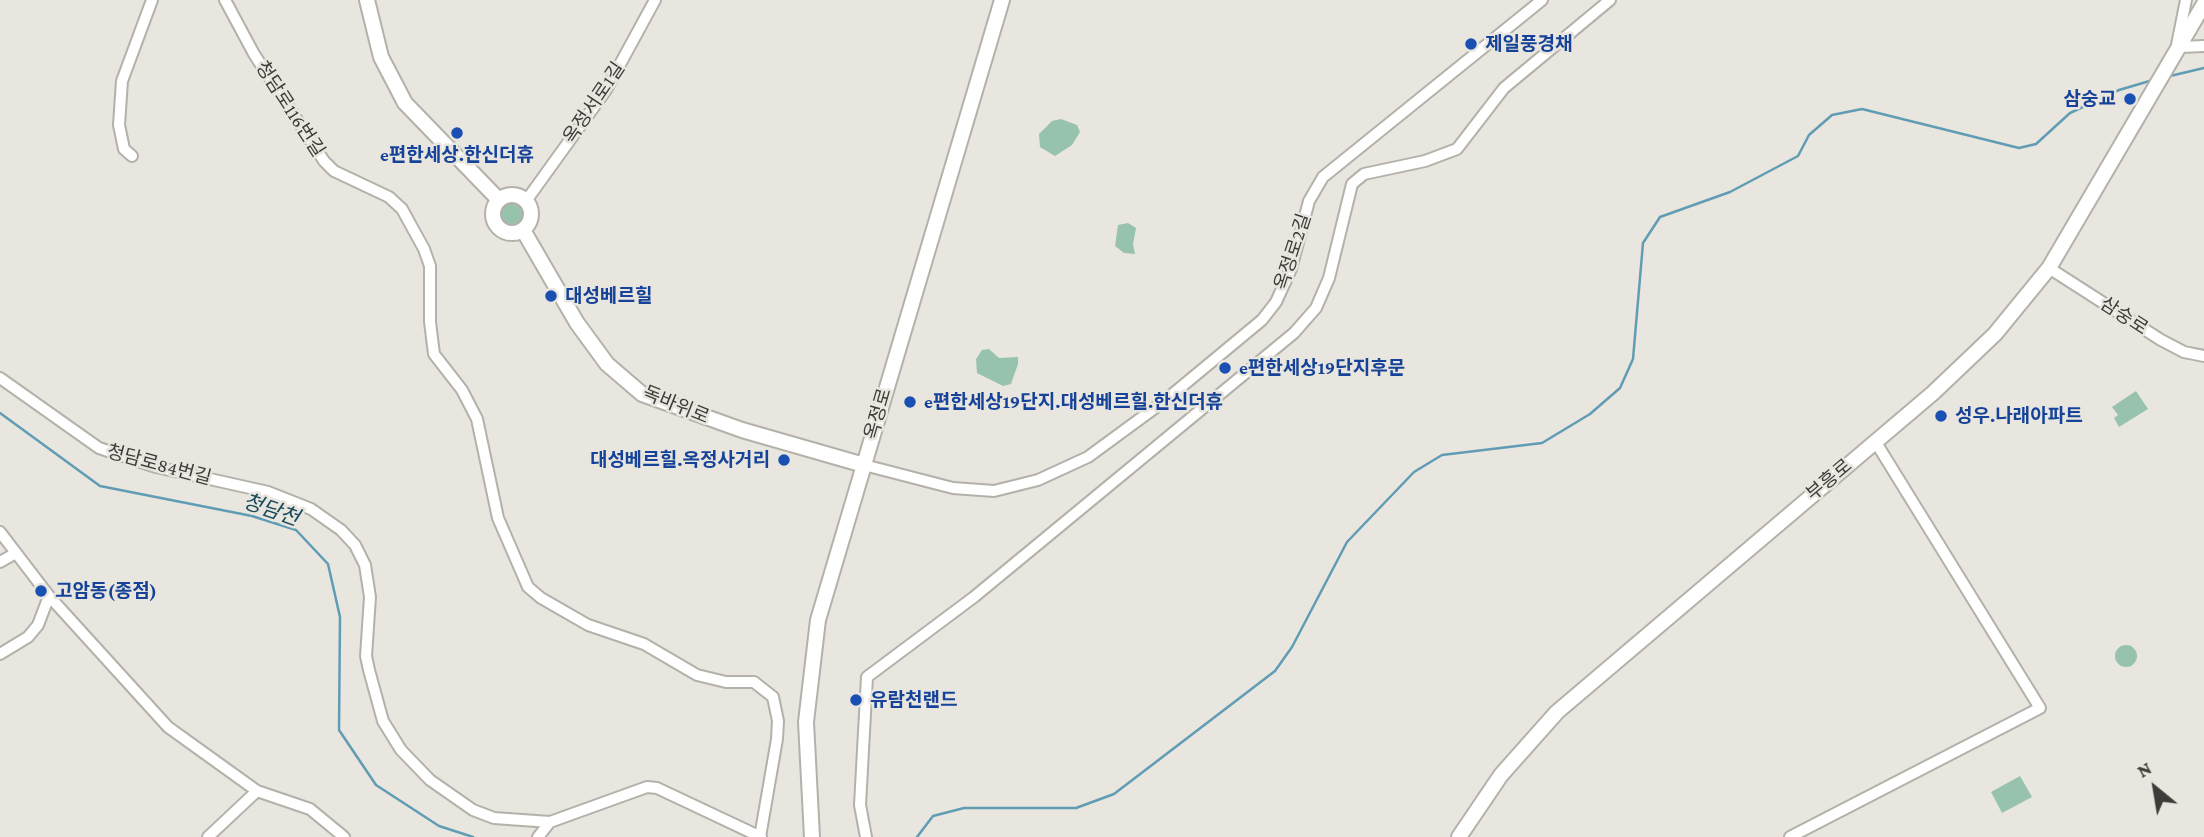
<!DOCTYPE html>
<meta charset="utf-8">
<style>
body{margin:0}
#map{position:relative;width:2204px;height:837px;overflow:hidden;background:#e8e6de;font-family:"Crimson Pro",serif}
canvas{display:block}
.north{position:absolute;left:2120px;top:753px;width:70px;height:70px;-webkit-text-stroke:5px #e8e6de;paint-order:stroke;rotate:330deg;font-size:19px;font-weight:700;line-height:28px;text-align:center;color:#3d3c39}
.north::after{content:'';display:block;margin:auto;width:24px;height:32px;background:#3d3c39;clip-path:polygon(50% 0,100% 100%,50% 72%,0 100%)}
</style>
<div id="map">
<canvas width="2204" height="837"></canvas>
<div class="north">N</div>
</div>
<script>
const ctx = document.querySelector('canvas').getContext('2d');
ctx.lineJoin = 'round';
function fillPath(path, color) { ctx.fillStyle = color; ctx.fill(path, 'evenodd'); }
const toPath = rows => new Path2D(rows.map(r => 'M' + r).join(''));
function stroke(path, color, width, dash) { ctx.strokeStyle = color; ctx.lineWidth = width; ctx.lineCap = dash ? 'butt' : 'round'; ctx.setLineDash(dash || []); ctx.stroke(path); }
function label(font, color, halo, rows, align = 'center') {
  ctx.font = font + ' "Crimson Pro","Noto Sans KR",serif'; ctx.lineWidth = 5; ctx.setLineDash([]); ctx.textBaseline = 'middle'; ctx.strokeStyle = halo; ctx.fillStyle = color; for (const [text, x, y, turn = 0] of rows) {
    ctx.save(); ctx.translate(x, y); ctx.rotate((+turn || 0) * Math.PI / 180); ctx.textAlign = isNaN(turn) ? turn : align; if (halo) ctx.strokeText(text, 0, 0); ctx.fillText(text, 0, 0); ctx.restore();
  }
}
fillPath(toPath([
 [1061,119,1077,125,1080,132,1072,145,1055,156,1040,147,1039,134,1052,121],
 '501 214a11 11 0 1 1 22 0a11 11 0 1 1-22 0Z',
 [1128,223,1136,228,1133,244,1135,254,1124,253,1115,246,1118,225],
 [989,349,999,358,1018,357,1018,364,1011,384,1003,386,977,373,976,359,982,350],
 [2136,391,2148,409,2119,427,2114,418,2118,415,2112,407],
 '2115 656a11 11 0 1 1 22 0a11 11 0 1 1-22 0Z',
 [2020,776,2032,797,2002,813,1991,792]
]), '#97c3ae');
stroke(toPath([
 [2166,77,2204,68],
 [0,413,100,486,252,516,296,530,328,564,340,617,339,730,376,785,439,826,473,837],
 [917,837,933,816,964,808,1076,808,1114,794,1275,671,1292,647,1347,542,1414,472,1442,455,1542,443,1590,414,1620,388,1633,359,1643,243,1660,217,1730,192,1798,156,1809,135,1832,115,1862,109,2019,148,2036,144,2070,113,2119,90,2153,80]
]), '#609cb4', 2.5);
const minor = toPath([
 [225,0,254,54,324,161,334,171,389,197,402,209,424,249,430,266,430,322,434,354,462,390,477,419,498,518,528,587,541,598,588,625,644,644,697,675,726,682,754,682,773,697,778,721,777,739,760,837],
 [2177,45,2186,0],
 [2180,47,2204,46],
 [132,156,124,149,119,125,122,81,152,0],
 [526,201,606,90,655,0],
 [2049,268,2161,340,2184,352,2204,356],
 [0,378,99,448,156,467,268,492,311,509,341,530,355,545,365,565,370,597,366,656,369,670,383,721,401,750,430,780,473,810,494,818,550,822],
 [864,465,953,488,994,491,1038,480,1088,457,1163,402,1262,320,1276,302,1291,269,1309,201,1323,177,1542,0],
 [0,532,49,596,168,727,257,791,310,809,344,837],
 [0,562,16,553],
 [0,654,28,637,38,625,49,596],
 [208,837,257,791],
 [538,837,550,822,647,787,657,788,761,837],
 [866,837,860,805,867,677,974,597,1294,333,1316,308,1329,278,1352,184,1364,174,1425,161,1457,149,1504,88,1610,0],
 [1790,837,2040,708,1875,441]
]);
const major = toPath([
 [367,0,381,57,405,103,499,200],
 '493 214a19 19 0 1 1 38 0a19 19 0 1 1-38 0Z',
 [523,230,577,323,607,364,642,394,742,430,864,465],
 [812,837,806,722,818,620,1002,0],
 [1459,837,1501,775,1557,712,1933,393,1995,334,2049,268,2204,4]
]);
stroke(minor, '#b3b1a9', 14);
stroke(major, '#b3b1a9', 18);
stroke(minor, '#fff', 10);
stroke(major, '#fff', 14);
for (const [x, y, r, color] of [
 [1471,44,7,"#1a4fb4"],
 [2130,99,7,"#1a4fb4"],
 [457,133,7,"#1a4fb4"],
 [551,296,7,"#1a4fb4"],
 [1225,368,7,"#1a4fb4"],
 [910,402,7,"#1a4fb4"],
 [1941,416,7,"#1a4fb4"],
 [784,460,7,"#1a4fb4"],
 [41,591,7,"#1a4fb4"],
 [856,700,7,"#1a4fb4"]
]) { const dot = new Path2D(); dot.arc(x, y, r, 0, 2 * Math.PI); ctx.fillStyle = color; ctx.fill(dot); stroke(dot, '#e8e6de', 2.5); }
label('bold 19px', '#164399', '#e8e6de', [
 ["제일풍경채",1485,44],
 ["삼숭교",2116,99,"right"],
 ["e편한세상.한신더휴",457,155,"center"],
 ["대성베르힐",565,296],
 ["e편한세상19단지후문",1239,368],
 ["e편한세상19단지.대성베르힐.한신더휴",924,402],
 ["성우.나래아파트",1955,416],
 ["대성베르힐.옥정사거리",770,460,"right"],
 ["고암동(종점)",55,591],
 ["유람천랜드",870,700]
], 'left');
label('19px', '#3d3c39', '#e8e6de', [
 ["옥정서로1길",594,103,-56],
 ["청담로116번길",290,109,57],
 ["옥정로2길",1293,252,-72],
 ["삼숭로",2124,316,33],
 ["독바위로",676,405,22],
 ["옥정로",878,414,-74],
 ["청담로84번길",159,465,15],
 ["부흥로",1829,480,-40]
]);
label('italic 21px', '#17495b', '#e8e6de', [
 ["청담천",271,510,19]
]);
</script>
